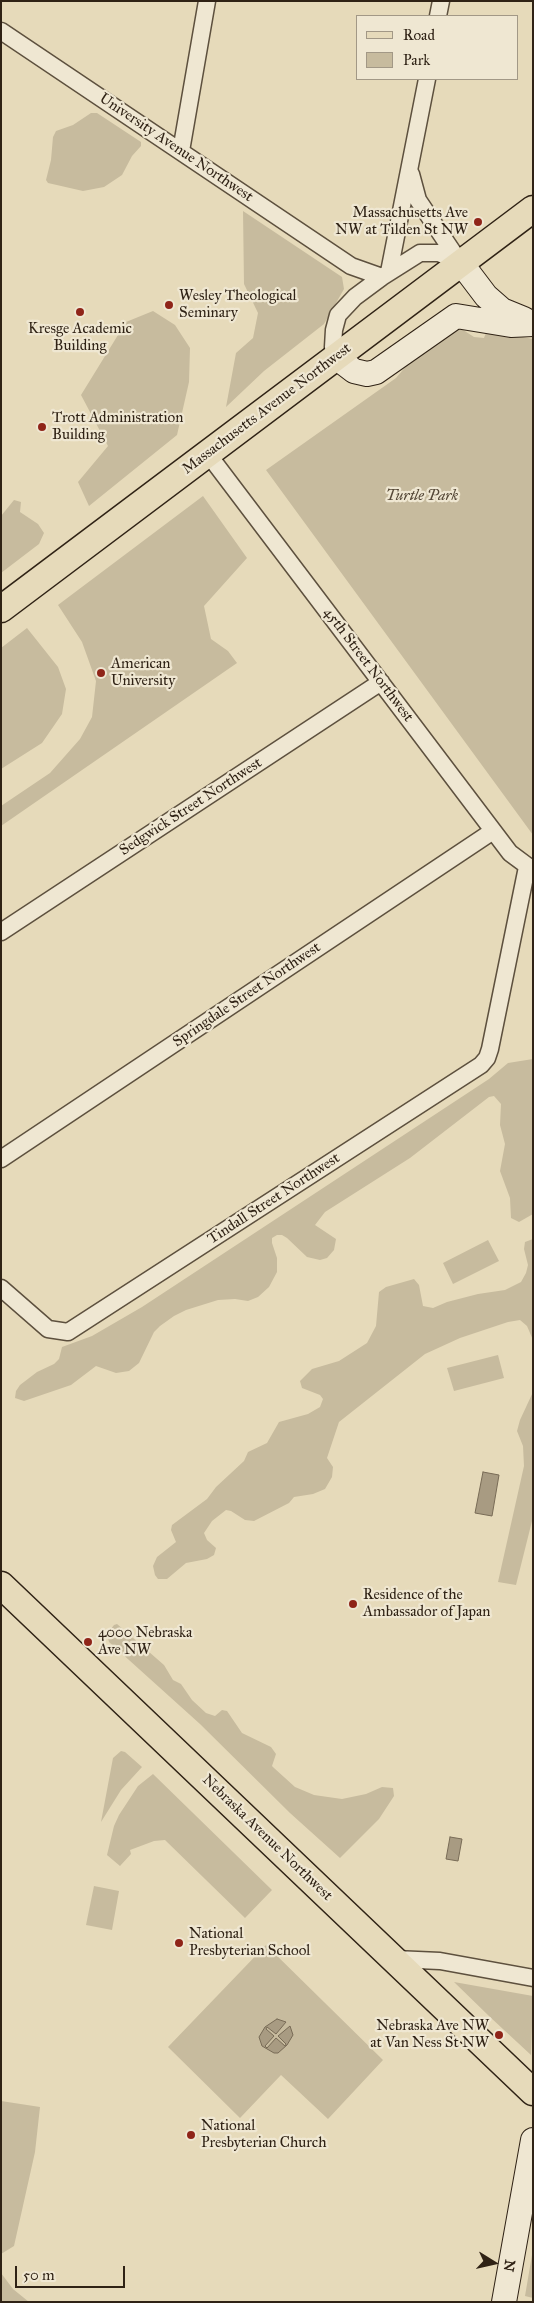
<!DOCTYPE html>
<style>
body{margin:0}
#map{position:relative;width:534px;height:2303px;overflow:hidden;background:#e6daba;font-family:"IM FELL Great Primer",serif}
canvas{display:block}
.frame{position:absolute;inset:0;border:2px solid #2f2215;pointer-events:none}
.legend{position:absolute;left:356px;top:15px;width:162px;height:65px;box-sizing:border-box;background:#efe7d2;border:1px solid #a29886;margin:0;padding:6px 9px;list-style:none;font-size:15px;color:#2f2215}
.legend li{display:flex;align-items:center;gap:10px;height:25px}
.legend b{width:25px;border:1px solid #a29886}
.north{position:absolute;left:469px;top:2238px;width:50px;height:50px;-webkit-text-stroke:4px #efe7d2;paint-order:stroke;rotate:100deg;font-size:14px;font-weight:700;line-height:20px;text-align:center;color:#2f2215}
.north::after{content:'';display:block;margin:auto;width:18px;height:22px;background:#2f2215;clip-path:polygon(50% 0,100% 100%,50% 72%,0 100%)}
.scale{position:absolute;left:15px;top:2266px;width:110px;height:22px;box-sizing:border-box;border:2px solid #2f2215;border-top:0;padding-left:6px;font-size:15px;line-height:18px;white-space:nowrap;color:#2f2215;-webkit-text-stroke:4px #efe7d2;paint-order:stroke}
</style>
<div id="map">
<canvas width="534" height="2303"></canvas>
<div class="frame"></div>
<ul class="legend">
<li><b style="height:6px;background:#e6daba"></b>Road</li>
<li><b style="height:14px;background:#c7bb9e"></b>Park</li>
</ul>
<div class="north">N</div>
<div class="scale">50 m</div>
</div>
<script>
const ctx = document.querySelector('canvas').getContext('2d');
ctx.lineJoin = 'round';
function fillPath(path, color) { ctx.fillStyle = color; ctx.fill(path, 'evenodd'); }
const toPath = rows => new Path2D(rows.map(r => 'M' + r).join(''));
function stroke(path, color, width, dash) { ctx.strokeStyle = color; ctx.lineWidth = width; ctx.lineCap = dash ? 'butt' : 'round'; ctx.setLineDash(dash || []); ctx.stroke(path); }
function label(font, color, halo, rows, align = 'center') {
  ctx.font = font + ' "IM FELL Great Primer",serif'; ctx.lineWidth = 4.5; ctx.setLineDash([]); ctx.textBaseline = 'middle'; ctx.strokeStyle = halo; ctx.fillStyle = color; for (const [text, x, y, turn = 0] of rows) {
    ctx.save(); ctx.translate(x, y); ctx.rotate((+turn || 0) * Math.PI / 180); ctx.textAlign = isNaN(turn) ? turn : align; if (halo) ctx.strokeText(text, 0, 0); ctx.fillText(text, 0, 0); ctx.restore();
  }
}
fillPath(toPath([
 [91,113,97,113,141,142,141,146,132,156,122,175,104,187,83,191,48,183,46,180,51,160,53,137,56,131,73,125],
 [243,211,342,277,344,289,324,324,264,371,226,407,236,353,253,338,258,313,244,284],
 [153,311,175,325,190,348,189,382,177,435,89,506,78,482,108,446,81,395,126,322],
 [457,326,474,337,484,338,487,330,533,339,533,835,266,470,396,378,413,358],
 [203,496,247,558,204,606,211,639,228,651,237,663,1,826,1,806,50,773,80,739,92,717,96,681,82,642,58,605],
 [14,500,21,502,20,512,38,524,44,533,39,544,1,573,1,516],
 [27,628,58,667,66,689,62,714,42,743,1,769,1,648],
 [533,1059,533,1214,519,1222,511,1218,510,1198,500,1171,505,1144,500,1125,501,1104,494,1096,489,1097,410,1158,325,1212,315,1225,336,1239,334,1250,327,1258,320,1260,307,1257,287,1238,282,1235,277,1235,272,1238,272,1243,277,1258,277,1272,269,1287,258,1297,248,1301,235,1299,218,1300,186,1310,174,1316,160,1326,154,1332,139,1363,129,1371,116,1373,96,1366,71,1385,24,1401,15,1398,16,1391,20,1385,37,1372,54,1364,59,1359,62,1347,92,1336,142,1307,489,1079,508,1063],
 [533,1239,533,1340,527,1326,520,1320,508,1322,460,1338,425,1354,339,1422,327,1458,333,1467,332,1477,325,1489,313,1494,294,1497,289,1503,254,1521,245,1520,231,1511,226,1510,212,1521,204,1533,207,1540,216,1548,214,1555,207,1559,186,1563,167,1579,158,1579,155,1575,153,1566,157,1557,176,1542,171,1530,172,1525,207,1499,216,1487,244,1461,248,1452,267,1443,279,1422,308,1414,320,1407,323,1399,320,1395,302,1388,300,1381,312,1369,339,1361,367,1343,376,1326,379,1292,386,1287,414,1279,419,1285,423,1306,433,1308,447,1302,478,1294,505,1290,521,1282,526,1273,528,1265,524,1249,525,1242],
 [488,1240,499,1261,453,1284,443,1263],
 [498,1355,504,1378,454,1391,447,1368],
 [533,1392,533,1517,516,1585,498,1582,524,1466,523,1446,517,1431,520,1420],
 [117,1624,164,1665,173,1680,181,1684,192,1700,206,1713,215,1716,222,1710,227,1711,242,1733,271,1747,276,1754,272,1766,274,1768,295,1787,314,1795,342,1799,366,1794,382,1787,393,1788,394,1796,379,1819,340,1858,290,1813,200,1724,109,1642,107,1634,114,1625],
 [121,1751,125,1752,142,1767,121,1790,101,1822,113,1758],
 [153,1774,272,1890,245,1918,165,1840,154,1841,130,1850,131,1854,120,1866,107,1855,114,1826,119,1815,138,1786],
 [94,1886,119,1891,112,1930,86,1925],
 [266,1945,383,2060,328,2119,281,2075,240,2118,168,2047],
 [454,1982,533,1996,531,2055,490,2017],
 [1,2101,40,2107,35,2152,14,2246,1,2254],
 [533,2249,533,2298,525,2296],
 [1,2273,13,2289,29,2302,1,2302]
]), '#c7bb9e');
const water = toPath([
 [483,1472,499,1475,492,1516,475,1513,483,1472],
 [450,1837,462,1839,458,1861,446,1859,450,1837],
 [277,2019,286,2022,276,2034,267,2027,266,2029,274,2036,265,2046,267,2048,276,2038,285,2046,286,2044,278,2036,290,2026,293,2035,287,2045,278,2053,274,2053,262,2046,259,2037,265,2027,277,2019]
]);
fillPath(water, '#a89b82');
stroke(water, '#786b56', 1);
const street = toPath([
 [438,16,441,1],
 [1,31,351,266,382,277],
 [181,151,207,1],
 [411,174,418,200,459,261],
 [389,272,427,79],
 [337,358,333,347,334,330,338,315,355,297,382,277,420,253,439,253,461,263],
 [208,454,510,853,533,870],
 [1,932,381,682],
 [1,1159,493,831],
 [1,1288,48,1329,68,1332,481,1065,487,1058,490,1049,527,867],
 [395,1959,440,1961,533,1978]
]);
const secondary = toPath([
 [461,263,486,296,502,310,524,319],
 [337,358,354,371,367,374,376,372,456,316,511,325,533,324],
 [504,2302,533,2140]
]);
const primary = toPath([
 [1,609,533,209],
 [1,1585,533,2092]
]);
stroke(street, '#5d503e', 19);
stroke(secondary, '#2f2215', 26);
stroke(primary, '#2f2215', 29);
stroke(street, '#efe7d2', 16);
stroke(secondary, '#efe7d2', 24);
stroke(primary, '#e6daba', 26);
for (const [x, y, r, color] of [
 [478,222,5,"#8f2418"],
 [169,305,5,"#8f2418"],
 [80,312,5,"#8f2418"],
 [42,427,5,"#8f2418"],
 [101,673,5,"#8f2418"],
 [353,1604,5,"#8f2418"],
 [88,1642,5,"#8f2418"],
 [179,1943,5,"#8f2418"],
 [499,2035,5,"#8f2418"],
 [191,2135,5,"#8f2418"]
]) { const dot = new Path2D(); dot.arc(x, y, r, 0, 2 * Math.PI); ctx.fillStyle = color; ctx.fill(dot); stroke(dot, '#efe7d2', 2); }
label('15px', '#2f2215', '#efe7d2', [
 ["University Avenue Northwest",176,148,34],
 ["Massachusetts Avenue Northwest",267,409,-37],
 ["45th Street Northwest",368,665,53],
 ["Sedgwick Street Northwest",191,807,-33],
 ["Springdale Street Northwest",247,995,-34],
 ["Tindall Street Northwest",274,1199,-33],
 ["Nebraska Avenue Northwest",267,1838,44]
]);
label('15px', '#2f2215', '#efe7d2', [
 ["Massachusetts Ave",468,213,"right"],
 ["NW at Tilden St NW",468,230,"right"],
 ["Wesley Theological",179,296],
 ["Seminary",179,313],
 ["Kresge Academic",80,329,"center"],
 ["Building",80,346,"center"],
 ["Trott Administration",52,418],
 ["Building",52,435],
 ["American",111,664],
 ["University",111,681],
 ["Residence of the",363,1595],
 ["Ambassador of Japan",363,1612],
 ["4000 Nebraska",98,1633],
 ["Ave NW",98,1650],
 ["National",189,1934],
 ["Presbyterian School",189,1951],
 ["Nebraska Ave NW",489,2026,"right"],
 ["at Van Ness St NW",489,2043,"right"],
 ["National",201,2126],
 ["Presbyterian Church",201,2143]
], 'left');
label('italic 15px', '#554837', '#efe7d2', [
 ["Turtle Park",422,496]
]);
</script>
